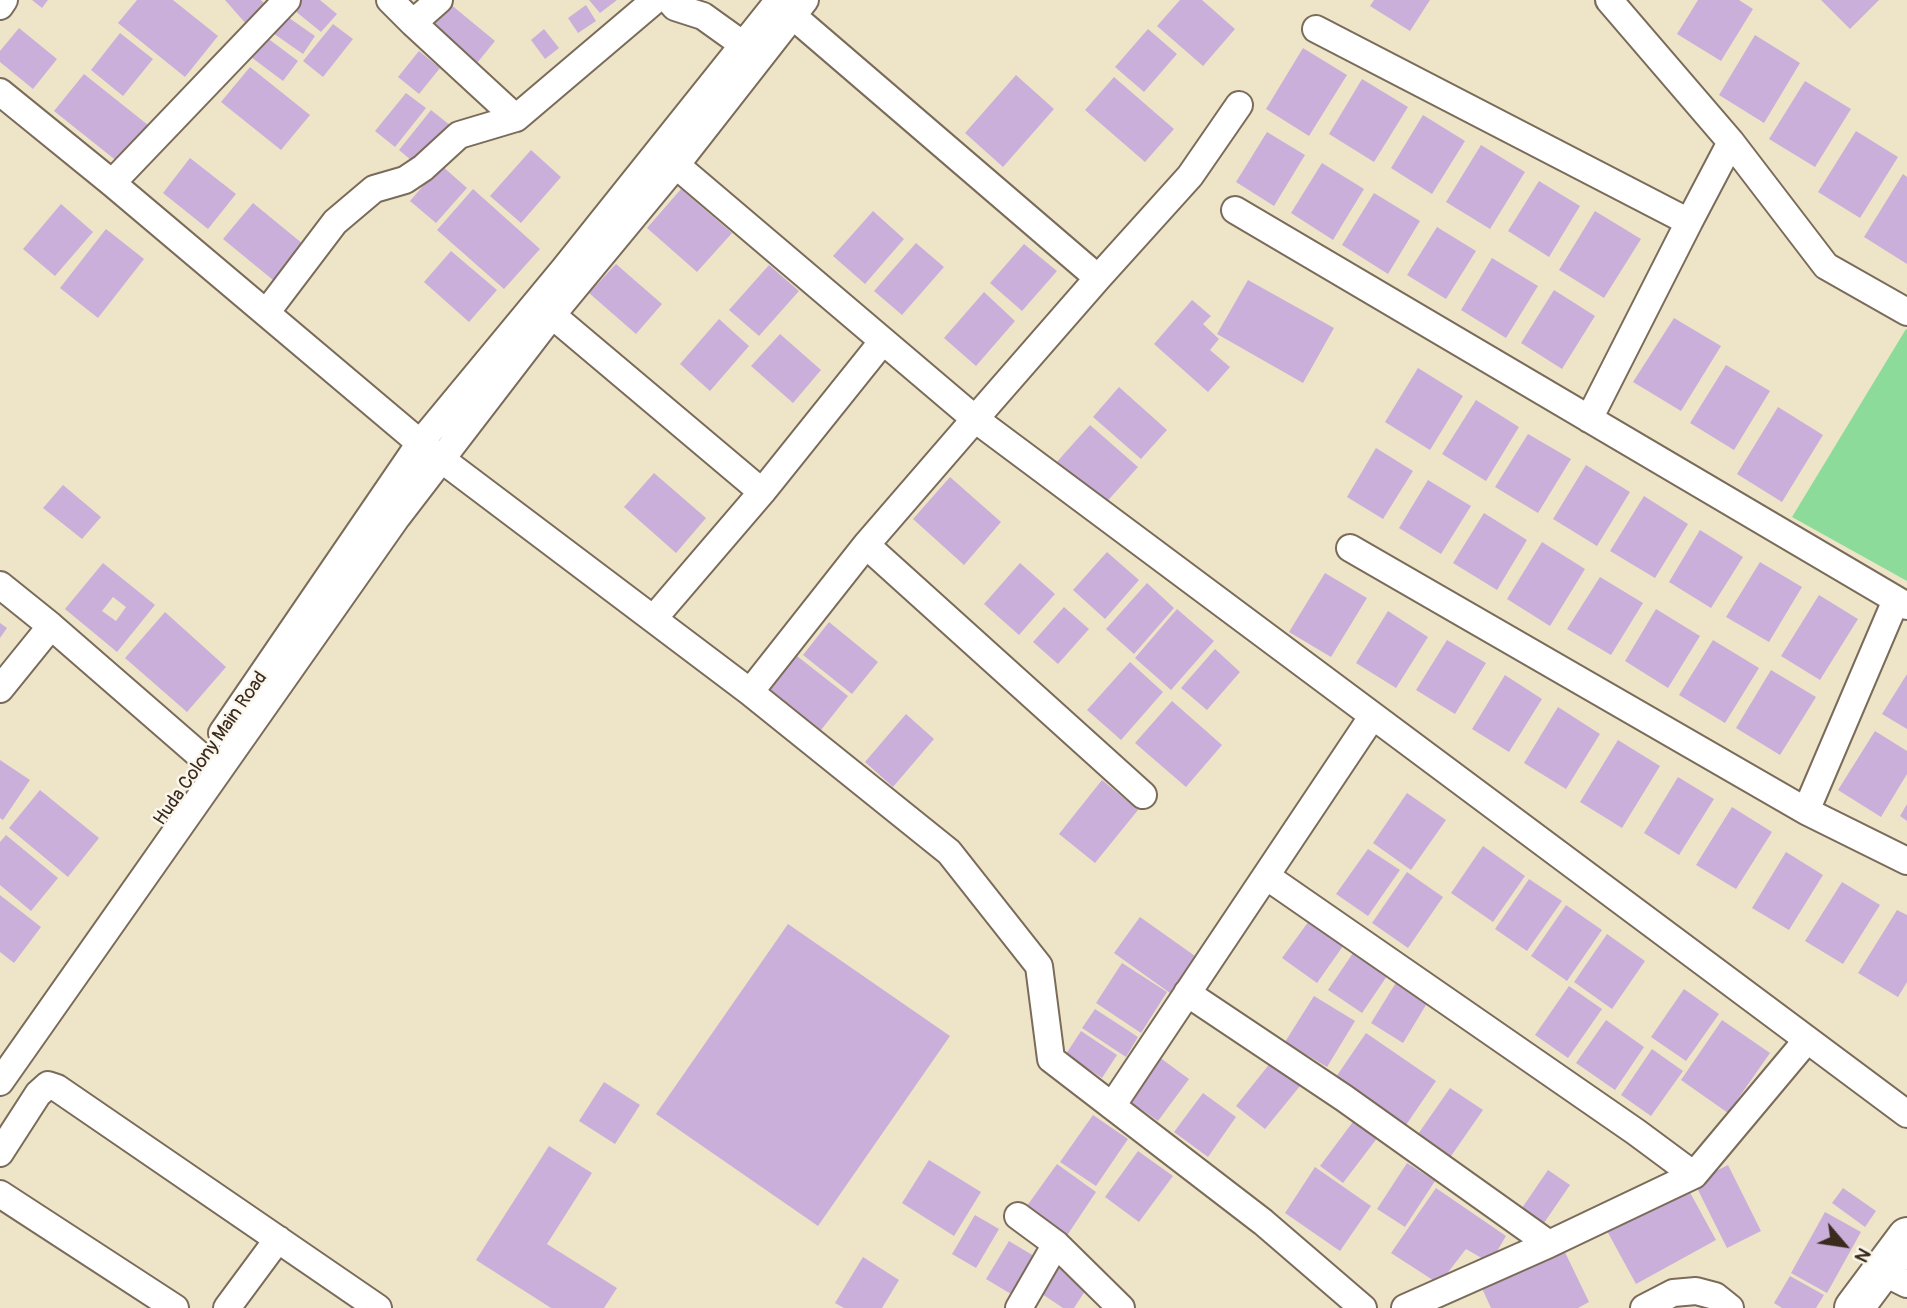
<!DOCTYPE html>
<style>
body{margin:0}
#map{position:relative;width:1907px;height:1308px;overflow:hidden;background:#eee5c8;font-family:Pangolin,sans-serif}
canvas{display:block}
.north{position:absolute;left:1809px;top:1210px;width:70px;height:70px;-webkit-text-stroke:5px #fbf7ec;paint-order:stroke;rotate:119deg;font-size:19px;font-weight:700;line-height:28px;text-align:center;color:#3b2a1e}
.north::after{content:'';display:block;margin:auto;width:24px;height:32px;background:#3b2a1e;clip-path:polygon(50% 0,100% 100%,50% 72%,0 100%)}
</style>
<div id="map">
<canvas width="1907" height="1308"></canvas>
<div class="north">N</div>
</div>
<script>
const ctx = document.querySelector('canvas').getContext('2d');
ctx.lineJoin = 'round';
function fillPath(path, color) { ctx.fillStyle = color; ctx.fill(path, 'evenodd'); }
const toPath = rows => new Path2D(rows.map(r => 'M' + r).join(''));
function stroke(path, color, width, dash) { ctx.strokeStyle = color; ctx.lineWidth = width; ctx.lineCap = dash ? 'butt' : 'round'; ctx.setLineDash(dash || []); ctx.stroke(path); }
function label(font, color, halo, rows, align = 'center') {
  ctx.font = font + ' Pangolin,sans-serif'; ctx.lineWidth = 5; ctx.setLineDash([]); ctx.textBaseline = 'middle'; ctx.strokeStyle = halo; ctx.fillStyle = color; for (const [text, x, y, turn = 0] of rows) {
    ctx.save(); ctx.translate(x, y); ctx.rotate((+turn || 0) * Math.PI / 180); ctx.textAlign = isNaN(turn) ? turn : align; if (halo) ctx.strokeText(text, 0, 0); ctx.fillText(text, 0, 0); ctx.restore();
  }
}
fillPath(toPath([
 [1906,329,1907,330,1907,581,1792,517]
]), '#8cdb9a');
fillPath(toPath([
 [32,0,48,0,42,8],
 [137,0,173,0,218,36,185,77,118,23],
 [225,0,261,0,268,7,247,25],
 [302,0,320,0,337,14,321,32,294,10],
 [589,0,617,0,600,13],
 [1180,0,1202,0,1235,29,1203,66,1157,26],
 [1374,0,1430,0,1410,31,1370,6],
 [1698,0,1739,0,1753,9,1721,61,1677,34],
 [1821,0,1879,0,1850,29],
 [449,3,495,41,477,63,431,26],
 [586,5,596,21,578,33,568,18],
 [282,13,315,36,303,54,270,31],
 [333,24,353,39,323,77,303,61],
 [19,28,57,59,33,89,0,62,0,51],
 [544,29,559,48,545,59,531,40],
 [1148,29,1177,54,1144,92,1115,67],
 [120,33,153,59,123,96,91,70],
 [1755,35,1800,63,1764,123,1719,95],
 [266,37,298,61,283,81,251,57],
 [1303,48,1347,75,1309,136,1266,109],
 [419,51,440,68,419,94,398,77],
 [250,67,310,115,281,150,221,102],
 [84,74,148,125,118,162,54,111],
 [1016,75,1054,109,1003,167,965,133],
 [1114,77,1174,129,1145,162,1085,110],
 [1362,79,1408,107,1374,162,1329,134],
 [1805,81,1851,109,1815,167,1769,139],
 [406,93,426,108,395,147,375,131],
 [431,110,451,126,418,166,399,150],
 [1423,115,1465,141,1432,194,1391,168],
 [1856,131,1898,157,1860,218,1818,192],
 [1267,132,1305,155,1274,206,1236,182],
 [1481,145,1525,172,1490,229,1446,202],
 [531,150,561,177,521,223,490,196],
 [190,158,236,194,208,229,163,193],
 [1322,163,1364,189,1333,240,1291,213],
 [441,165,467,188,436,223,410,201],
 [1903,174,1907,177,1907,264,1864,237],
 [1539,181,1580,206,1549,257,1508,231],
 [473,189,540,249,504,289,437,230],
 [681,189,732,233,697,272,647,228],
 [1374,193,1420,221,1388,274,1342,245],
 [253,203,303,244,273,280,223,239],
 [61,204,93,232,55,276,23,249],
 [873,211,904,239,865,284,833,256],
 [1595,211,1641,239,1604,298,1559,270],
 [1437,227,1476,251,1446,299,1407,275],
 [106,229,144,259,98,318,60,288],
 [916,243,944,267,902,315,874,291],
 [1024,244,1057,271,1022,311,990,283],
 [451,251,497,290,469,322,424,282],
 [1492,258,1538,286,1506,338,1461,310],
 [616,264,662,304,636,334,589,293],
 [769,265,799,291,759,336,729,310],
 [1248,280,1334,328,1303,383,1217,334],
 [1554,290,1595,316,1562,369,1521,343],
 [984,292,1015,321,976,366,944,338],
 [1192,300,1211,316,1203,324,1219,339,1210,350,1230,367,1208,392,1154,344],
 [1674,318,1721,346,1681,411,1633,382],
 [719,319,749,346,710,391,680,364],
 [780,334,821,370,793,403,751,366],
 [1726,365,1770,391,1734,450,1690,423],
 [1418,368,1463,396,1430,450,1385,422],
 [1119,387,1167,430,1141,459,1093,417],
 [1476,400,1519,427,1486,481,1442,454],
 [1778,407,1823,435,1782,502,1737,474],
 [1090,425,1138,467,1103,506,1055,464],
 [1528,434,1571,459,1538,513,1495,487],
 [1376,448,1413,471,1383,519,1347,497],
 [1586,465,1630,492,1597,546,1553,519],
 [654,473,706,518,676,553,624,507],
 [950,477,1001,522,964,565,913,519],
 [1428,480,1471,506,1441,554,1399,528],
 [63,485,101,517,82,539,43,508],
 [1644,496,1688,524,1655,578,1610,551],
 [1484,513,1527,540,1497,590,1453,563],
 [1700,530,1743,557,1711,608,1669,582],
 [1542,542,1585,569,1550,626,1507,599],
 [1107,552,1139,580,1105,619,1073,590],
 [1760,562,1802,587,1769,642,1726,617],
 [103,563,155,605,117,652,65,609],
 [113,597,126,607,116,621,102,611],
 [1020,563,1055,594,1019,635,984,604],
 [1325,573,1367,598,1331,657,1289,632],
 [1600,577,1643,603,1611,655,1567,629],
 [1147,583,1174,608,1134,654,1106,629],
 [1819,595,1858,619,1820,680,1781,656],
 [1064,607,1089,629,1058,664,1033,642],
 [1177,609,1214,641,1171,690,1135,658],
 [1656,609,1700,636,1668,688,1625,661],
 [1388,611,1428,637,1396,688,1356,663],
 [165,612,226,667,187,712,125,658],
 [829,622,878,662,852,694,803,655],
 [0,623,7,628,0,638],
 [1447,640,1486,663,1455,714,1416,690],
 [1713,640,1759,668,1725,723,1679,695],
 [1215,649,1240,672,1207,710,1181,688],
 [797,656,848,696,821,730,770,689],
 [1130,662,1163,692,1121,740,1087,710],
 [1771,670,1816,697,1780,755,1736,728],
 [1907,674,1907,729,1882,714],
 [1505,675,1542,699,1509,752,1472,729],
 [1172,701,1222,745,1186,787,1135,743],
 [1558,707,1600,734,1566,789,1524,763],
 [906,714,934,739,893,787,865,762],
 [1875,731,1907,751,1907,774,1881,817,1838,790],
 [1618,740,1660,766,1622,828,1580,802],
 [0,760,30,780,3,820,0,818],
 [1678,777,1714,799,1679,855,1644,833],
 [1102,780,1138,810,1095,863,1059,834],
 [40,790,99,838,68,877,9,828],
 [1407,793,1446,820,1411,870,1373,843],
 [1907,804,1907,821,1900,816],
 [1732,807,1772,832,1736,889,1696,865],
 [6,835,58,878,31,911,0,885,0,842],
 [1483,846,1525,876,1493,922,1451,893],
 [1368,849,1400,870,1368,916,1336,894],
 [1786,852,1823,875,1789,930,1752,908],
 [1407,872,1443,897,1408,948,1372,923],
 [1529,879,1562,901,1527,951,1495,929],
 [1842,882,1880,905,1843,964,1805,941],
 [0,895,41,927,14,963,0,952],
 [1566,905,1602,930,1567,981,1531,956],
 [1897,910,1907,915,1907,982,1898,997,1858,973],
 [1314,914,1348,939,1317,983,1282,958],
 [1140,917,1195,956,1170,993,1114,953],
 [788,924,950,1036,818,1226,656,1114],
 [1607,934,1645,961,1612,1009,1574,982],
 [1355,950,1389,973,1362,1013,1328,990],
 [1122,963,1167,992,1141,1033,1096,1003],
 [1397,981,1429,1000,1403,1043,1371,1023],
 [1569,986,1602,1009,1568,1058,1535,1035],
 [1684,989,1719,1014,1686,1061,1651,1037],
 [1314,996,1355,1021,1327,1067,1285,1042],
 [1095,1009,1138,1037,1126,1057,1082,1028],
 [1606,1020,1644,1047,1615,1090,1576,1063],
 [1722,1020,1770,1053,1728,1113,1681,1080],
 [1081,1031,1117,1055,1102,1078,1066,1054],
 [1366,1033,1436,1081,1406,1125,1336,1077],
 [1652,1049,1683,1071,1651,1116,1621,1095],
 [1159,1057,1189,1079,1158,1121,1128,1100],
 [1271,1062,1300,1086,1265,1129,1236,1106],
 [604,1082,640,1105,615,1144,579,1121],
 [1450,1088,1483,1110,1449,1159,1416,1137],
 [1203,1093,1236,1117,1208,1157,1174,1132],
 [1093,1115,1128,1139,1096,1186,1060,1162],
 [1355,1119,1378,1137,1343,1183,1320,1166],
 [549,1146,592,1173,547,1244,617,1288,604,1308,551,1308,476,1260],
 [1138,1151,1173,1176,1139,1222,1105,1197],
 [929,1160,981,1192,954,1236,902,1203],
 [1407,1163,1435,1181,1405,1227,1377,1209],
 [1057,1164,1096,1192,1064,1240,1024,1210],
 [1728,1165,1761,1231,1727,1248,1694,1182],
 [1315,1167,1371,1206,1340,1251,1285,1213],
 [1548,1170,1570,1185,1544,1223,1522,1208],
 [1687,1187,1716,1240,1636,1284,1607,1231],
 [1436,1188,1506,1236,1490,1263,1466,1249,1439,1284,1391,1253],
 [1843,1188,1876,1211,1865,1227,1832,1203],
 [1825,1212,1861,1232,1827,1293,1791,1273],
 [975,1215,999,1229,976,1268,952,1254],
 [1009,1241,1034,1256,1011,1294,986,1279],
 [1561,1244,1589,1302,1578,1308,1491,1308,1480,1284],
 [863,1257,899,1280,882,1308,844,1308,835,1303],
 [1058,1264,1089,1285,1074,1308,1063,1308,1039,1292],
 [1790,1276,1824,1295,1816,1308,1782,1308,1774,1303]
]), '#caafda');
const street = toPath([
 [390,0,413,23,439,0],
 [669,0,675,7,703,16,756,54],
 [1609,0,1731,142,1689,222],
 [0,6,4,0],
 [793,16,1098,278],
 [413,23,516,118],
 [1316,29,1689,222,1589,419],
 [0,92,112,183,420,443,750,692,949,852,1039,966,1051,1059,1263,1222,1363,1308],
 [1731,142,1826,266,1907,312],
 [663,154,975,419,1098,278,1190,176,1239,105],
 [112,183,287,0],
 [1235,210,1907,606],
 [266,313,335,222,374,189,405,180,423,168,459,135,516,118,655,0],
 [552,315,762,492],
 [866,545,1143,795],
 [1350,548,1806,811,1907,861],
 [0,585,51,626,204,759],
 [654,618,762,492,883,341],
 [0,689,51,626],
 [750,692,866,545,975,419,1907,1114],
 [222,733,420,443,564,269,779,0],
 [1806,811,1896,600],
 [1266,876,1636,1132,1694,1175],
 [1187,993,1344,1098,1549,1244],
 [0,1082,397,517,552,315,676,165,805,0],
 [1112,1106,1372,717],
 [0,1153,38,1094,48,1085,57,1088,378,1308],
 [0,1194,175,1308],
 [1018,1216,1056,1244,1121,1308],
 [1881,1271,1907,1284],
 [227,1308,278,1239],
 [1019,1308,1056,1244],
 [1405,1308,1549,1244,1694,1175,1807,1040],
 [1644,1308,1673,1293,1696,1291,1715,1296,1730,1308]
]);
const secondary = toPath([
 [1854,1308,1907,1237]
]);
stroke(street, '#7a6b5a', 30);
stroke(secondary, '#7a6b5a', 42);
stroke(street, '#fff', 26);
stroke(secondary, '#fff', 38);
label('19px', '#3b2a1e', '#fbf7ec', [
 ["Huda Colony Main Road",211,749,-55]
]);
</script>
